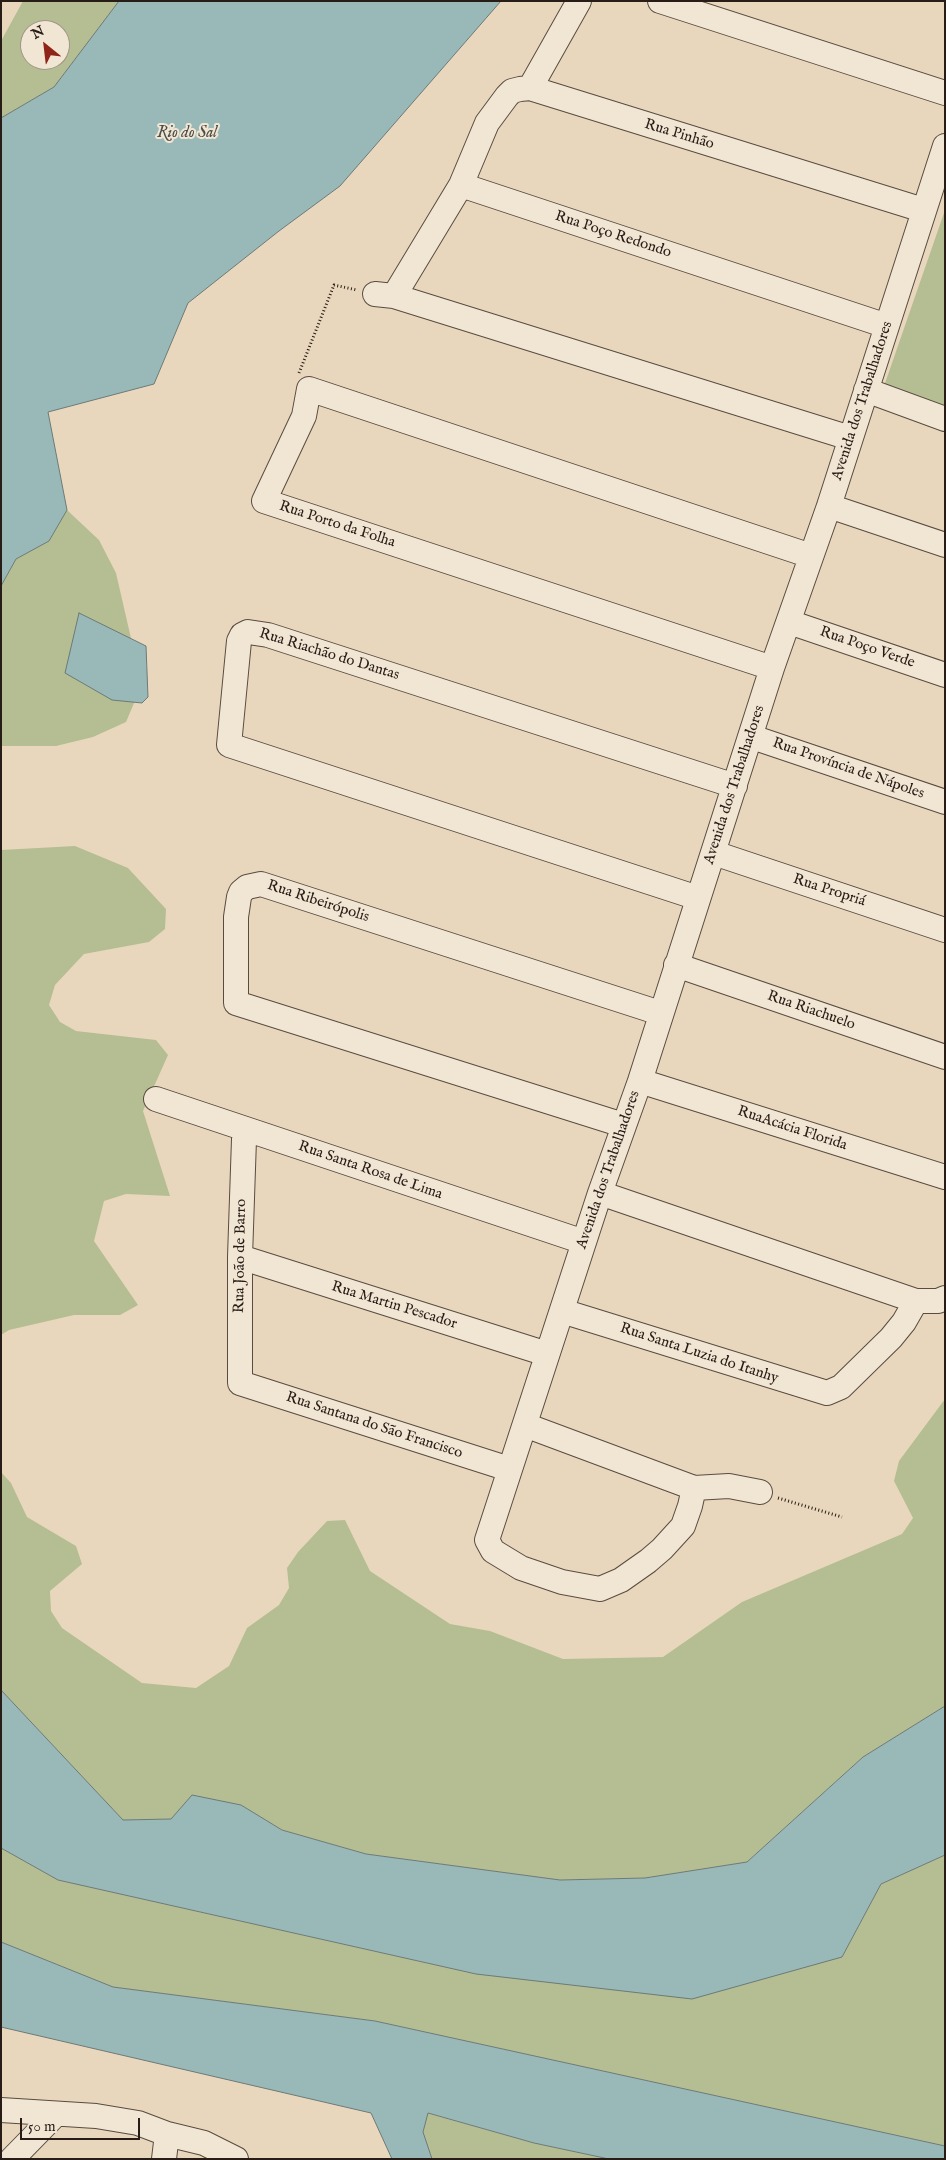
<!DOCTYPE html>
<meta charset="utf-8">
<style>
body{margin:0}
#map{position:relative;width:946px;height:2160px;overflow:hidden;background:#e9d7bd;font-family:"IM FELL English",serif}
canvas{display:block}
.frame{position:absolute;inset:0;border:2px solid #281d16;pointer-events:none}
.north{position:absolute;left:20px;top:20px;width:50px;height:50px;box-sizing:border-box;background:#f1e5d4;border:1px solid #a19588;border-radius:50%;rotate:331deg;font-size:14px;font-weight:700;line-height:20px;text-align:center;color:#281d16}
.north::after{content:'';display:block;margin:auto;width:18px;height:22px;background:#8f2418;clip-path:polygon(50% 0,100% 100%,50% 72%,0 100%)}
.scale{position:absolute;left:20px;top:2118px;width:120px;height:22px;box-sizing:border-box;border:2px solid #281d16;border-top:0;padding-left:6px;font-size:15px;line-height:18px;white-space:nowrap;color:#281d16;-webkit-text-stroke:4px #f1e5d4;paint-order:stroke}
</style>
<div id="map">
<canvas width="946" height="2160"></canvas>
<div class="frame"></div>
<div class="north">N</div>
<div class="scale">50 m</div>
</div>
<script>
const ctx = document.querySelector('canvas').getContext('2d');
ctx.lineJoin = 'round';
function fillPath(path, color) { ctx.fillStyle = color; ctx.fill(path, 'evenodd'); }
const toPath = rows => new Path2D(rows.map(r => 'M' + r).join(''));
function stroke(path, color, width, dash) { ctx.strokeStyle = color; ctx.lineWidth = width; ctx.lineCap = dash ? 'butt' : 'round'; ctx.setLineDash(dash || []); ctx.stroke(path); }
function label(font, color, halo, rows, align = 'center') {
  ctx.font = font + ' "IM FELL English",serif'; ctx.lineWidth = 4; ctx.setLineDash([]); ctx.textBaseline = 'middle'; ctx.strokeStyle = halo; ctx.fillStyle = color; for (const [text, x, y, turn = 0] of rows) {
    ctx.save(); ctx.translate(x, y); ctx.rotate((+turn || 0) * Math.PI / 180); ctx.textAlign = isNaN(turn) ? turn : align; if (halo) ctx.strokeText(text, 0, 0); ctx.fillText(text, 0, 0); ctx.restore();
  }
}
fillPath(toPath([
 [23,1,119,1,54,87,1,118,1,41],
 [30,30,60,30,60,60,30,60],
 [945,210,945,411,883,389],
 [67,510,99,540,116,573,139,673,140,689,126,722,93,737,56,746,1,746,1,586,16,559,49,541],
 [75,846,128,868,166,909,165,929,149,942,84,954,55,985,49,1005,60,1022,76,1031,156,1040,168,1055,143,1111,170,1196,126,1194,104,1201,94,1241,138,1305,120,1315,74,1315,9,1330,1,1335,1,850],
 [945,1399,945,1706,863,1757,747,1862,645,1878,560,1880,366,1854,282,1830,241,1805,171,1819,123,1820,1,1690,1,1472,11,1483,27,1517,76,1546,82,1564,50,1591,51,1611,62,1628,142,1683,196,1688,229,1666,247,1628,279,1605,289,1588,287,1568,298,1552,327,1521,345,1520,370,1571,450,1624,490,1631,563,1659,663,1657,742,1602,902,1534,913,1518,894,1481,899,1461],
 [1,1848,58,1880,476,1974,842,1957,881,1884,945,1855,945,2146,375,2021,113,1987,1,1942],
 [427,2113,534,2143,609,2159,432,2159,423,2132]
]), '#b5be92');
const water = toPath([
 [119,1,501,1,340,186,279,231,188,303,154,384,48,412,67,510,49,541,16,559,1,586,1,118,54,87,119,1],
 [79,613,146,646,148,697,142,703,112,700,65,673,79,613],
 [1,1690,123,1820,171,1819,192,1795,241,1805,282,1830,366,1854,560,1880,645,1878,747,1862,863,1757,945,1706,945,1855,881,1884,842,1957,692,1999,476,1974,58,1880,1,1848,1,1690],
 [1,1942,113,1987,375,2021,945,2146,945,2159,609,2159,534,2143,428,2113,423,2132,432,2159,392,2159,371,2113,1,2027,1,1942]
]);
fillPath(water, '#99b8b8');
stroke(water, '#6c7a77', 1);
const minor = toPath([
 [660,1,945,93],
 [530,88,579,1],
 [461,185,887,326],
 [375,294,394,296,850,438],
 [394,296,461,185,487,123,507,96,512,91,520,89,530,88,923,210],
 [866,390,945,419],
 [829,506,945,545],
 [789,622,945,675],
 [772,668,264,501,304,416,309,389,811,556],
 [752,737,945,802],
 [714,853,945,930],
 [698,898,229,745,239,641,242,635,248,632,268,635,735,786],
 [676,965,945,1057],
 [640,1081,945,1177],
 [156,1099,584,1242],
 [623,1125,236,1003,236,917,239,897,241,892,247,887,261,884,660,1013],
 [251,1131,244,1139,240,1257,240,1383,509,1469],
 [600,1193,916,1301,938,1301,945,1298],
 [240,1257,547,1354],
 [562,1311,827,1393,841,1387,891,1338,904,1322,916,1301],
 [525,1425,694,1488,690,1506,683,1526,662,1549,648,1561,621,1580,600,1589,562,1582,521,1568,493,1551,487,1540,600,1193,640,1081,772,668,829,506,945,146],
 [694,1488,729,1486,760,1492],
 [1,2110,96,2116,138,2123,167,2134,204,2143,236,2159],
 [12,2159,55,2115],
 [164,2159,167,2134]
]);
stroke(minor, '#584c40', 26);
stroke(toPath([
 [299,373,334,285,357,290],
 [778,1498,842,1517]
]), '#281d16', 3, [1, 2.5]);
stroke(minor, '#f1e5d4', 24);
label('15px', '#281d16', '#f1e5d4', [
 ["Rua Pinhão",679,135,17],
 ["Rua Poço Redondo",613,235,18],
 ["Avenida dos Trabalhadores",863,401,-72],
 ["Rua Porto da Folha",337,525,18],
 ["Rua Poço Verde",867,648,19],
 ["Rua Riachão do Dantas",329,655,17],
 ["Rua Província de Nápoles",848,769,19],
 ["Avenida dos Trabalhadores",735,785,-72],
 ["Rua Propriá",829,891,18],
 ["Rua Ribeirópolis",318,902,18],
 ["Rua Riachuelo",811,1011,19],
 ["RuaAcácia Florida",792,1129,18],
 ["Avenida dos Trabalhadores",609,1170,-71],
 ["Rua Santa Rosa de Lima",370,1171,19],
 ["Rua João de Barro",241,1256,-89],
 ["Rua Martin Pescador",394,1306,17],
 ["Rua Santa Luzia do Itanhy",699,1354,18],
 ["Rua Santana do São Francisco",374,1426,18]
]);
label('italic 16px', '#4a4c47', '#f1e5d4', [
 ["Rio do Sal",187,134]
]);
</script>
